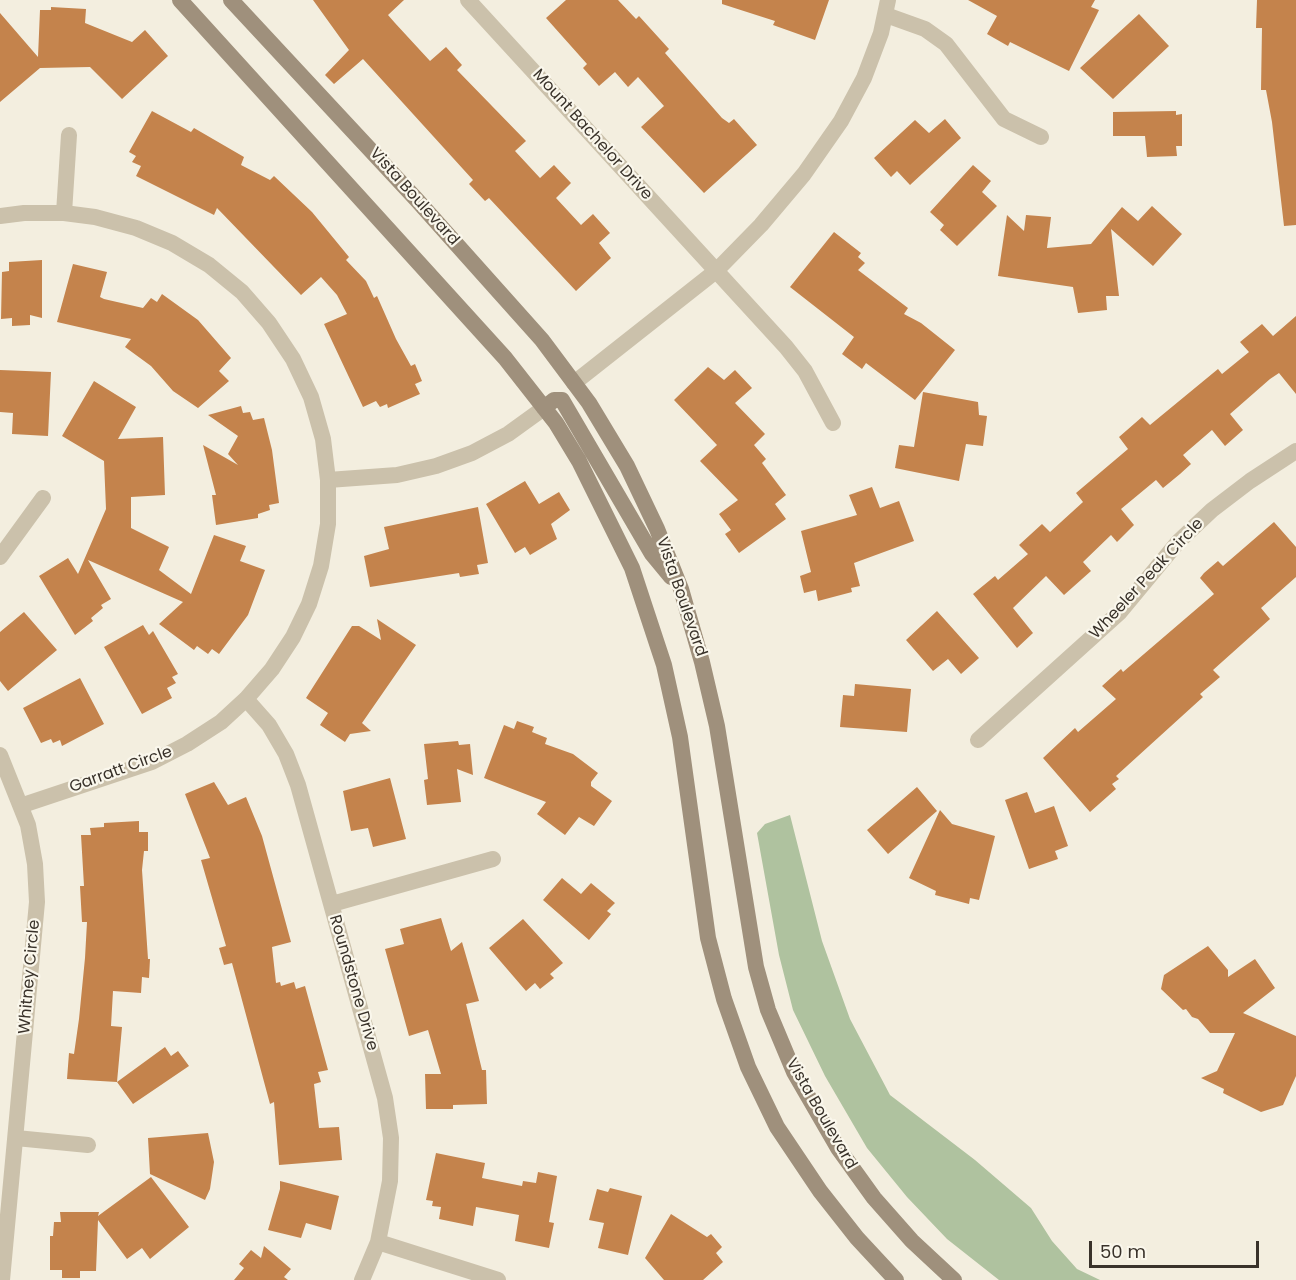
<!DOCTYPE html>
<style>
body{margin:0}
#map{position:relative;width:1296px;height:1280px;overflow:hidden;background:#f3eedf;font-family:Poppins,sans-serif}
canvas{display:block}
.scale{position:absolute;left:1089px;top:1241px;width:170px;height:27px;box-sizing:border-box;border:3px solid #39322a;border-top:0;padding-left:8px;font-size:18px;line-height:21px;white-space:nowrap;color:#39322a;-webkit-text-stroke:4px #faf7ec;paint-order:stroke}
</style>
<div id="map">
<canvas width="1296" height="1280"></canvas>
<div class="scale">50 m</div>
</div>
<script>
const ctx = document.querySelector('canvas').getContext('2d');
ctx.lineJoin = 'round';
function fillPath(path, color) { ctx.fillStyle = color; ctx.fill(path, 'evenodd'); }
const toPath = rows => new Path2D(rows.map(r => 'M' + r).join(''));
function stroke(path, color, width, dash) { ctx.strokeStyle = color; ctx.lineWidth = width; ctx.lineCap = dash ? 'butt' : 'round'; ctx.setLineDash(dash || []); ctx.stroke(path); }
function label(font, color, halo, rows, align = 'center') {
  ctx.font = font + ' Poppins,sans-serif'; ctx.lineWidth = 4.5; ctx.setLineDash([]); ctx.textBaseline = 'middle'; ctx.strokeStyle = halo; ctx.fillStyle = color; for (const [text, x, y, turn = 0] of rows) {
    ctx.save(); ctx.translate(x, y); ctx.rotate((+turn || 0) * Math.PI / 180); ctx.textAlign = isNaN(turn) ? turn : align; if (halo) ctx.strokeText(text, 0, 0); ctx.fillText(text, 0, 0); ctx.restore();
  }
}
fillPath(toPath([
 [790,815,822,941,850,1019,890,1095,975,1160,1031,1208,1052,1241,1077,1269,1100,1280,999,1280,947,1239,907,1197,867,1148,825,1076,793,1010,779,955,757,833,765,824]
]), '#afc29f');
fillPath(toPath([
 [313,0,404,0,388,15,395,23,430,61,446,47,462,65,457,70,526,141,515,151,540,178,554,165,571,183,556,198,581,225,593,214,610,233,599,243,611,258,576,291,489,198,485,201,469,184,473,180,363,59,334,84,325,75,349,50],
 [566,0,618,0,636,19,639,16,669,49,665,53,722,118,729,123,734,119,757,145,704,193,641,127,664,106,638,77,628,87,615,72,599,86,583,68,587,64,546,18],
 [722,0,829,0,815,40,773,25,775,21,722,4],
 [968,0,1095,0,1091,7,1099,10,1069,71,1010,42,1008,46,987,34,997,16],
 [1257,0,1296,0,1296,225,1284,226,1272,122,1266,90,1261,90,1262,28,1256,28],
 [51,7,86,9,85,23,132,42,145,30,168,56,122,99,90,67,40,68,0,102,0,13,38,57,40,10,51,10],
 [1139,14,1169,46,1113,99,1080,68],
 [152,111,191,132,194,128,244,157,241,165,270,180,274,176,312,212,349,257,346,260,366,281,374,298,377,296,396,339,411,366,415,364,422,381,415,384,420,394,388,408,387,404,380,407,376,401,363,407,324,324,347,314,337,295,321,277,301,295,217,208,214,215,136,176,141,166,132,162,136,156,129,152],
 [1176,111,1176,115,1182,114,1182,146,1176,146,1177,156,1147,157,1145,136,1113,136,1113,112],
 [945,119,961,138,910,185,897,171,891,177,874,158,915,120,929,133],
 [973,165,991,181,982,192,997,206,957,246,940,230,944,225,930,212],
 [1152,206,1182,234,1153,266,1111,229,1119,296,1106,296,1107,310,1078,313,1073,287,998,276,1007,215,1024,231,1026,215,1051,217,1047,248,1091,244,1122,207,1138,221],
 [834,232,861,253,858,257,865,263,858,270,908,308,904,314,921,323,955,350,915,400,866,363,862,369,842,354,854,337,790,287],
 [42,260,42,318,30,315,30,325,12,326,12,318,1,319,2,272,9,271,9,262],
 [73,264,107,272,100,297,104,299,143,308,151,298,157,302,162,294,198,320,231,358,219,371,229,381,198,408,173,391,151,366,125,347,131,339,57,322],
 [1296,316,1296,394,1279,373,1270,379,1230,414,1243,430,1225,446,1212,430,1183,455,1191,464,1180,474,1163,488,1156,480,1121,509,1134,525,1117,542,1111,535,1083,562,1091,571,1064,595,1046,576,1013,608,1033,633,1017,648,973,594,995,576,998,580,1028,554,1019,545,1042,524,1050,532,1083,502,1076,493,1128,449,1119,437,1142,417,1150,425,1218,369,1222,374,1249,352,1240,342,1262,324,1273,336],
 [708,367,724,380,735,370,752,388,735,403,765,434,754,445,766,459,762,463,786,495,775,504,786,519,739,553,725,534,731,530,719,514,738,500,700,461,717,445,674,400],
 [0,370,51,372,48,436,12,434,13,413,0,412],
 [94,381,136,407,118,439,163,437,165,495,131,497,131,528,169,547,159,570,191,594,214,535,246,546,240,561,265,570,248,615,219,654,212,649,208,654,197,646,194,650,159,624,183,602,88,560,111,599,101,605,103,608,91,618,93,621,75,635,39,576,68,558,78,574,106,509,104,461,62,436],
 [923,392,978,402,979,415,987,416,983,446,966,444,959,481,895,468,899,445,914,447],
 [241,406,243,413,250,412,253,420,264,418,272,450,279,503,269,505,270,510,258,514,258,518,216,525,212,495,216,495,203,445,238,465,228,454,238,436,208,415],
 [525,481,539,504,559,492,570,510,551,524,557,539,530,555,525,547,515,553,486,504],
 [872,487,880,508,899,501,914,541,854,563,860,586,851,588,852,592,818,601,816,590,804,593,800,576,811,572,801,531,857,515,849,495],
 [478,507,488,563,477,565,479,574,460,577,459,573,370,587,364,556,389,549,384,527],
 [1274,522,1296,547,1296,577,1261,608,1270,619,1213,670,1220,677,1200,694,1203,697,1116,776,1119,779,1112,784,1116,789,1090,812,1043,758,1075,728,1078,732,1116,699,1102,686,1121,669,1123,672,1214,594,1200,578,1204,573,1218,561,1223,566],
 [937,611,979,658,961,674,948,659,933,671,906,640],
 [24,612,57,650,8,691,0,681,0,632],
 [377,619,416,645,362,723,371,731,350,734,345,742,320,725,328,713,306,698,352,626,359,626,381,640],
 [143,625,149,635,153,631,178,674,172,677,176,683,167,688,172,698,142,714,104,647],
 [80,678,104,724,62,746,60,740,53,743,51,739,41,743,23,708],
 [855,684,911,689,907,732,840,727,843,695,854,696],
 [517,721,534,727,532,732,547,738,545,744,573,754,598,773,591,782,591,786,612,801,594,826,579,817,565,835,537,814,546,802,484,778,504,725,514,729],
 [458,741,459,745,470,744,473,775,457,769,461,802,427,805,424,780,428,779,424,744],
 [390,778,406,839,373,847,368,828,351,831,343,791],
 [214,782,228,805,246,797,262,836,291,942,272,947,276,983,280,982,281,986,294,982,296,989,305,986,328,1070,318,1072,321,1082,314,1084,319,1128,339,1127,342,1160,279,1165,274,1102,270,1104,232,963,224,965,219,948,226,946,201,860,210,858,185,794],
 [917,787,937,811,888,854,867,830],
 [1027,792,1035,813,1054,806,1068,846,1055,851,1058,859,1029,869,1005,800],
 [940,810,952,824,995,836,979,900,970,898,969,904,935,895,936,891,909,878],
 [139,821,139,832,148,832,148,851,144,851,142,870,148,959,150,959,149,978,142,977,141,993,113,991,111,1026,122,1027,117,1082,165,1047,171,1056,178,1051,189,1066,133,1104,117,1082,67,1079,69,1053,74,1054,79,1019,85,958,87,922,82,922,80,886,84,886,81,835,91,835,90,828,104,827,104,823],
 [562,878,581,894,591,883,615,903,607,911,611,914,589,940,543,900],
 [441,918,451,951,462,942,479,1001,466,1004,482,1070,486,1070,487,1104,453,1105,453,1109,426,1109,425,1074,441,1074,428,1030,409,1036,385,949,404,944,400,929],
 [523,919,563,963,550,974,554,978,540,989,535,983,526,991,489,948],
 [1208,946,1228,970,1228,977,1255,959,1275,988,1243,1013,1296,1036,1296,1076,1283,1105,1261,1112,1223,1093,1224,1089,1201,1078,1217,1071,1235,1033,1210,1033,1198,1019,1192,1017,1186,1009,1183,1010,1161,989,1164,975],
 [208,1133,214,1162,210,1189,205,1200,150,1174,148,1138],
 [436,1153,485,1163,482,1178,522,1186,523,1181,536,1183,538,1172,557,1176,549,1222,554,1223,549,1248,515,1241,519,1215,476,1207,473,1226,439,1219,441,1207,432,1206,433,1201,426,1200],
 [151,1177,189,1227,150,1259,142,1248,127,1259,98,1220,96,1271,80,1271,80,1278,62,1278,62,1270,50,1270,50,1236,53,1236,54,1222,61,1222,60,1212,99,1212,98,1216],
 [280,1181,339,1196,331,1230,306,1223,301,1238,268,1230,280,1189],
 [610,1188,642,1196,628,1255,598,1248,604,1223,589,1220,597,1189,608,1192],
 [671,1214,707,1237,711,1234,722,1247,716,1253,723,1262,703,1280,664,1280,645,1258],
 [264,1246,291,1269,284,1277,288,1280,234,1280,244,1268,239,1264,251,1250,261,1258]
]), '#c4834c');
stroke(toPath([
 [468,0,786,347,805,371,833,423],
 [886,15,925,29,946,44,1004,119,1041,137],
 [64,213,69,135],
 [0,216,24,213,64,213,95,217,136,228,172,243,209,265,242,292,269,323,293,359,311,397,323,439,328,480,328,524,321,566,309,604,293,637,272,669,246,699,221,722,187,744,152,762,23,805],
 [574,383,716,271,761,225,804,174,841,121,864,78,881,33,888,0],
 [328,480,397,475,436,466,472,453,508,434,544,408],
 [0,557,43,498],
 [246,699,269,725,286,754,298,785,385,1098,391,1138,390,1181,378,1242,362,1280],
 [978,740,1120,612,1178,542,1212,510,1250,481,1296,451],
 [0,755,28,825,35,864,37,902,2,1280],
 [332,904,493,859],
 [16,1138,88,1145],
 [378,1242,498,1280]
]), '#cbc1ab', 16);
stroke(toPath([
 [180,0,505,358,556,423,579,461,632,568,664,665,680,737,708,938,724,999,748,1067,777,1127,820,1191,857,1238,896,1280],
 [231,0,416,199,542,340,589,403,627,466,657,529,681,589,702,662,717,726,756,967,768,1010,794,1072,838,1148,874,1198,912,1241,954,1280],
 [544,408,554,400,562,400,652,554,671,577]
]), '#9f907c', 16);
label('16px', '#39322a', '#faf7ec', [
 ["Mount Bachelor Drive",592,135,48],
 ["Vista Boulevard",414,197,48],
 ["Wheeler Peak Circle",1147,579,-47],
 ["Vista Boulevard",681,597,71],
 ["Garratt Circle",121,770,-20],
 ["Whitney Circle",30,977,-85],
 ["Roundstone Drive",353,983,74],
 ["Vista Boulevard",821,1114,60]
]);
</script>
